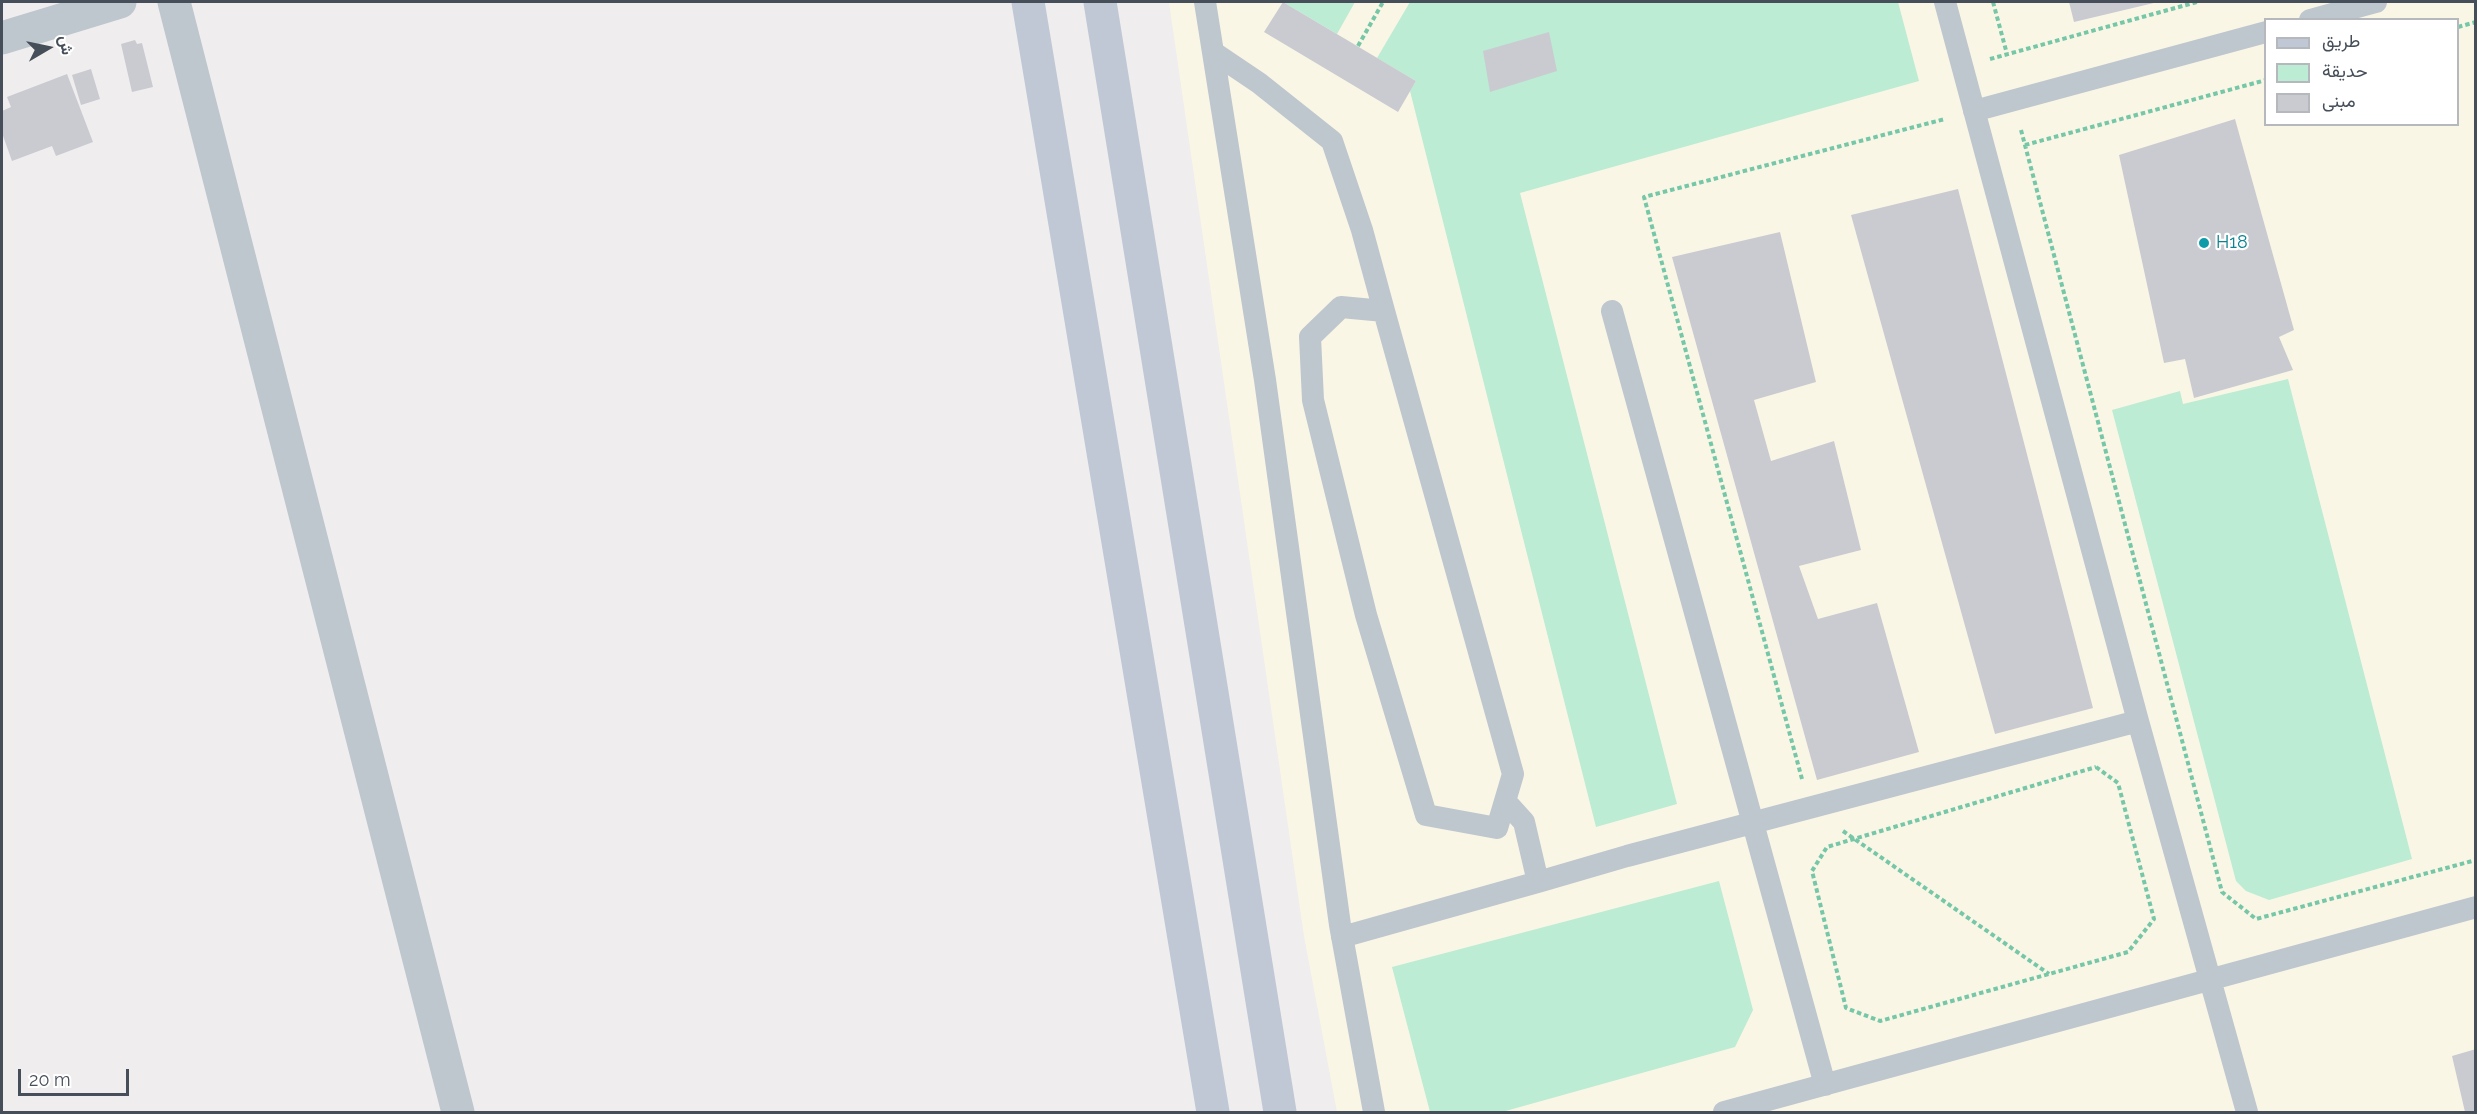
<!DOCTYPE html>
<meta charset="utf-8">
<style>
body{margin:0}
#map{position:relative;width:2477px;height:1114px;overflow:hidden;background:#efeded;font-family:Raleway,Vazirmatn,sans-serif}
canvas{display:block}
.frame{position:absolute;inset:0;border:3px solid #464e59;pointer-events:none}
.legend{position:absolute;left:2264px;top:18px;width:195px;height:108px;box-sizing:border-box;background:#fff;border:2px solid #b5b8bd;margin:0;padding:8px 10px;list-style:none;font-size:18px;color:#464e59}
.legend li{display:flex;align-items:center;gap:12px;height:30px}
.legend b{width:30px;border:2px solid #b5b8bd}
.north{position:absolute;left:18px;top:18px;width:60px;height:60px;-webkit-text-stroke:4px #fff;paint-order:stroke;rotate:81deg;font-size:16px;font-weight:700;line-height:24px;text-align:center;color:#464e59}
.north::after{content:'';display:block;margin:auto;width:21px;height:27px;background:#464e59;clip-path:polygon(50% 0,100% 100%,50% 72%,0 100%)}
.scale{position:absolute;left:18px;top:1069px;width:111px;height:27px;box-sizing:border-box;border:3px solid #464e59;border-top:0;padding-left:8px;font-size:18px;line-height:21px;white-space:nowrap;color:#464e59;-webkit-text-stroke:4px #fff;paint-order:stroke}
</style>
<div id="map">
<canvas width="2477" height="1114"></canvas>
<div class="frame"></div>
<ul class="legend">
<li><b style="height:8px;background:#c0c8d5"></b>طريق</li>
<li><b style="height:16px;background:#bcecd3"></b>حديقة</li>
<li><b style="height:16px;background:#cacbd1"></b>مبنى</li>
</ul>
<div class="north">ش</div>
<div class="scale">20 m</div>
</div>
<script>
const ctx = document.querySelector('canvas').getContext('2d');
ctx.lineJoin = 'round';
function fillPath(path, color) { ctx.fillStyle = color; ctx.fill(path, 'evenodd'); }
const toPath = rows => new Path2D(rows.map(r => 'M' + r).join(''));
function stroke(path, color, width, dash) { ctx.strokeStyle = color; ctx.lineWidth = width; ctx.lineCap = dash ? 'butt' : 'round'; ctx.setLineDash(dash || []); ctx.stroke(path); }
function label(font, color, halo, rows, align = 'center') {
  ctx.font = font + ' Raleway,sans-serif'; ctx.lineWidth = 4.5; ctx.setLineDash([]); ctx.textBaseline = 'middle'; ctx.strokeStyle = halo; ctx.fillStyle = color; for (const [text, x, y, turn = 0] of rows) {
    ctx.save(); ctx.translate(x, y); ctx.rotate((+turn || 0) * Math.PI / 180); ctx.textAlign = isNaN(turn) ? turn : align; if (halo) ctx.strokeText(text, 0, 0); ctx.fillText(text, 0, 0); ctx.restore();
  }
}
fillPath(toPath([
 [1169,2,2475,2,2475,1112,1337,1112,1304,936],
 [2266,20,2458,20,2458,124,2266,124]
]), '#faf6e6');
fillPath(toPath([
 [1283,2,1355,2,1337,34],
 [1410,2,1898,2,1919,81,1520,193,1677,804,1596,827,1410,91,1416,81,1377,58],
 [2288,379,2412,859,2269,900,2246,891,2236,881,2112,410,2180,391,2183,404],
 [1719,881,1753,1010,1735,1047,1502,1112,1430,1112,1392,967]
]), '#bcecd3');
fillPath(toPath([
 [1283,2,1416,81,1398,112,1264,32],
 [2069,2,2158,2,2074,22],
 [1549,32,1557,71,1490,92,1483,51],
 [135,40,137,44,142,43,153,87,132,92,121,44],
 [91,69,100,99,81,105,72,75],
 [67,74,93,142,56,156,52,146,12,161,2,133,2,111,11,107,7,97],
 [2235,119,2294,330,2279,337,2293,370,2194,398,2185,359,2164,363,2119,155],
 [1958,189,2093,708,1995,734,1851,215],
 [1780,232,1816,382,1754,400,1771,461,1834,441,1861,550,1799,566,1818,619,1877,603,1919,752,1817,780,1672,257],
 [2476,1049,2476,1112,2465,1112,2452,1056]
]), '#cacbd1');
stroke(toPath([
 [1993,2,2007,54],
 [2458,27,2476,22],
 [1358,46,1383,2],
 [1990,59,2197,2],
 [2021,130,2222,892,2256,919,2476,860],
 [2025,145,2266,80],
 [2096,767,2118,783,2154,919,2128,952,1880,1021,1846,1008,1812,871,1827,847,2096,767],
 [1802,779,1644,197,1945,119],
 [1843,831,2049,974]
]), '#76c7a7', 4, [4.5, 3]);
stroke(toPath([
 [1205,2,1265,380,1340,925,1374,1112],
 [1945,2,2138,721,2247,1112],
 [2310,20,2376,2],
 [1213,52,1259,83,1332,141,1362,230,1384,311,1513,774,1497,828,1426,815,1366,615,1313,400,1310,337,1341,307,1384,311],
 [1974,111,2266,32],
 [1612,311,1825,1085],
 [1538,882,1627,856,2138,721],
 [1342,937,1538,882,1524,822,1505,801],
 [1724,1112,2476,907]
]), '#bec6ce', 22);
stroke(toPath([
 [174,2,458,1112],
 [2,38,120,2]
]), '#bec6ce', 33);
stroke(toPath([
 [1028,2,1213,1112],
 [1100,2,1280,1112]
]), '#c0c8d5', 33);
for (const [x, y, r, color] of [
 [2204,243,6,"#0f9aa8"]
]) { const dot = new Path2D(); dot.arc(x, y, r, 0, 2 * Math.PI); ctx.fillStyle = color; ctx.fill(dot); stroke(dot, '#fff', 2); }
label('18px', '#0d838f', '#fff', [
 ["H18",2216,243]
], 'left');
</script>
